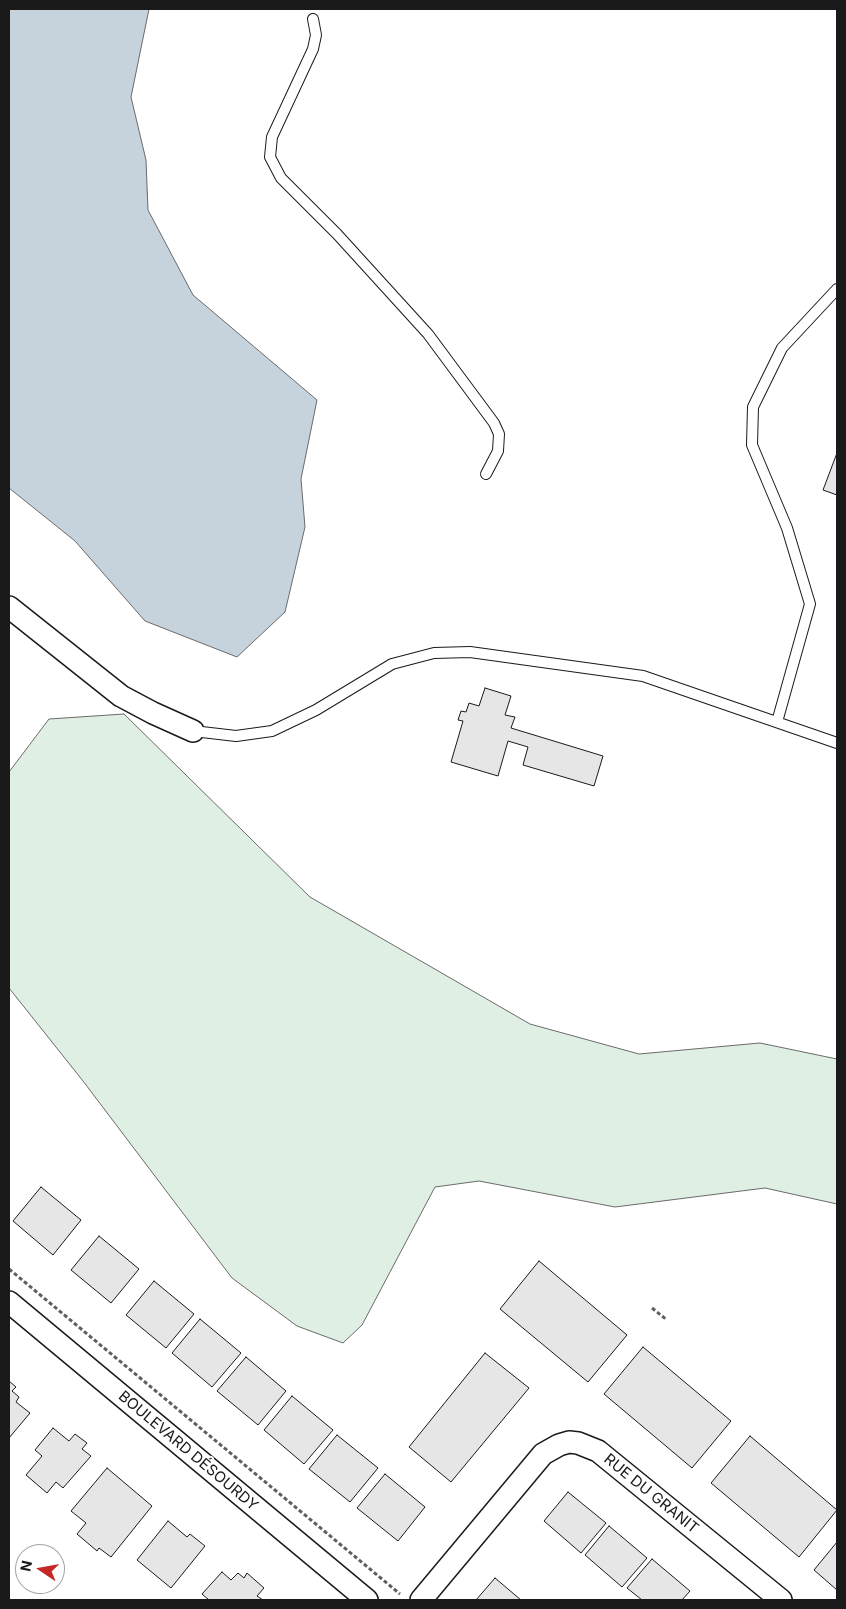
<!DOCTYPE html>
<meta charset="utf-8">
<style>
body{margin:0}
#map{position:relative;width:846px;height:1609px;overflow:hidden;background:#fff;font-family:Inter,sans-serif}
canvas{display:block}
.frame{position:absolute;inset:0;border:10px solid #1a1a1a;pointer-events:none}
.north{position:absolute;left:15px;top:1544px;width:50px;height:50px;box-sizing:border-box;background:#fff;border:1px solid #a3a3a3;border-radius:50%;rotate:282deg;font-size:14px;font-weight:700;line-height:20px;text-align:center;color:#1a1a1a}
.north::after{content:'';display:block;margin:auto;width:18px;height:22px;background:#c62828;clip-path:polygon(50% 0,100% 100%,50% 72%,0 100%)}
</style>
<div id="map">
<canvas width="846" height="1609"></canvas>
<div class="frame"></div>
<div class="north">N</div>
</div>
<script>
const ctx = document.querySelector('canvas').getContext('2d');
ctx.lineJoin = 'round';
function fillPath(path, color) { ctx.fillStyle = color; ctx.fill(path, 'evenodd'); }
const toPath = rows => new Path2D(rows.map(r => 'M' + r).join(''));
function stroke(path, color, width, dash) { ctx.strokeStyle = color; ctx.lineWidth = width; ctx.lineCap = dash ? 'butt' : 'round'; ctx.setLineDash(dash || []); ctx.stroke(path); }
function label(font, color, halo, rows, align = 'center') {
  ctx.font = font + ' Inter,sans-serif'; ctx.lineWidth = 4; ctx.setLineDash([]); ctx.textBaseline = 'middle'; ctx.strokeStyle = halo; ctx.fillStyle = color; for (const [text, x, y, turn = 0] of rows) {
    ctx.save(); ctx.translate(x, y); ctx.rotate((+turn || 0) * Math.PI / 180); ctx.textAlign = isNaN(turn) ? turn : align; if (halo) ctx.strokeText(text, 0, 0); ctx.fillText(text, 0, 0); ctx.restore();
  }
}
const green = toPath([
 [124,714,310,897,530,1024,639,1054,760,1043,837,1059,837,1204,765,1188,615,1207,479,1181,435,1187,362,1325,343,1343,297,1326,232,1278,83,1081,9,988,9,772,49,719,124,714]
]);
fillPath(green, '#e0efe3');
stroke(green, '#6a6a6a', 1);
const water = toPath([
 [9,9,149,9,131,97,146,160,148,210,193,295,317,400,301,479,305,527,285,612,237,657,145,621,75,541,9,488,9,9]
]);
fillPath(water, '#c6d2dc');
stroke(water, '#6a6a6a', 1);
const building = toPath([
 [837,453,837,495,823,490,837,453],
 [485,688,511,696,505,715,515,717,511,728,603,756,594,786,523,765,528,747,508,741,498,776,451,762,463,721,458,720,461,711,466,712,469,703,479,706,485,688],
 [41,1187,81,1220,53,1255,13,1221,41,1187],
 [99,1236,139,1269,111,1303,71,1270,99,1236],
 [539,1261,627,1335,588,1382,500,1309,539,1261],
 [154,1281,194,1314,166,1348,126,1315,154,1281],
 [200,1319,241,1353,212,1387,172,1353,200,1319],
 [643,1347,731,1421,692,1468,604,1394,643,1347],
 [485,1353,529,1388,451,1482,409,1447,485,1353],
 [246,1357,286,1391,258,1425,217,1391,246,1357],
 [9,1381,16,1387,12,1391,19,1397,16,1402,30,1413,9,1438,9,1381],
 [292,1396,333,1430,304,1464,264,1430,292,1396],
 [53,1428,69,1441,75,1434,87,1443,82,1449,91,1456,63,1488,56,1482,47,1493,26,1475,42,1456,35,1450,53,1428],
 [337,1435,378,1468,350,1502,309,1469,337,1435],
 [750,1436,837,1510,799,1557,711,1483,750,1436],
 [107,1468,152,1506,111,1557,99,1548,97,1551,77,1534,86,1523,71,1511,107,1468],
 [385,1474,425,1507,398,1541,357,1508,385,1474],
 [568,1492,606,1523,581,1553,544,1521,568,1492],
 [168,1521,187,1537,190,1534,205,1546,171,1588,137,1560,168,1521],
 [609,1526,647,1558,622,1587,585,1555,609,1526],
 [837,1542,837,1590,814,1570,837,1542],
 [652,1559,690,1591,682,1600,642,1600,627,1588,652,1559],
 [222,1572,231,1580,238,1573,244,1578,247,1573,264,1588,257,1596,263,1600,209,1600,202,1594,222,1572],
 [495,1578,521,1600,476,1600,495,1578]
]);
fillPath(building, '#e6e6e6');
stroke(building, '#1a1a1a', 1);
const service = toPath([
 [313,19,316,35,313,49,272,137,270,157,281,178,337,234,428,334,494,423,499,434,498,451,486,474],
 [777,722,810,604,787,528,752,445,753,407,782,348,837,289],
 [193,731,236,736,272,731,316,710,392,664,434,653,470,652,643,676,837,743]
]);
const minor = toPath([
 [9,607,121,696,153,713,193,731],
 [9,1302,367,1600],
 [421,1600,543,1454,559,1445,569,1442,578,1443,598,1451,781,1600]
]);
stroke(service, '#1a1a1a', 12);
stroke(minor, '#1a1a1a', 24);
stroke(toPath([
 [9,1269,400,1594],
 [652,1308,667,1320]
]), '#5f5f5f', 3, [4, 2.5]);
stroke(service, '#fff', 10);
stroke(minor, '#fff', 21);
label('15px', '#1a1a1a', '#fff', [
 ["BOULEVARD DÉSOURDY",188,1451,40],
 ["RUE DU GRANIT",651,1494,39]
]);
</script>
